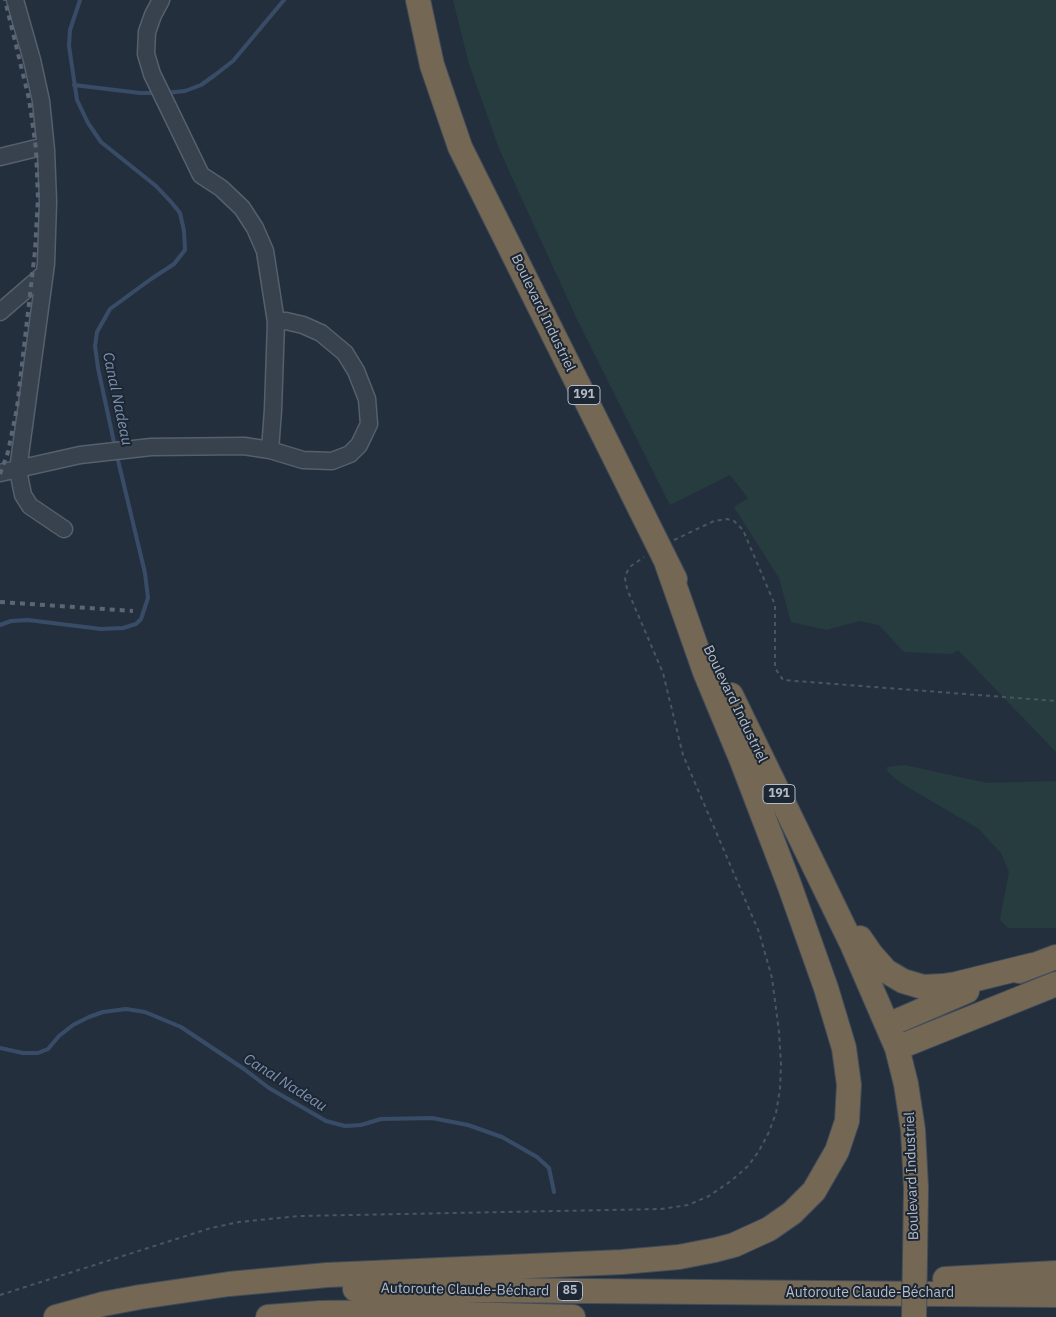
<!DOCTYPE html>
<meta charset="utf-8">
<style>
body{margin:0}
canvas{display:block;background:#242f3e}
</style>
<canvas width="1056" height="1317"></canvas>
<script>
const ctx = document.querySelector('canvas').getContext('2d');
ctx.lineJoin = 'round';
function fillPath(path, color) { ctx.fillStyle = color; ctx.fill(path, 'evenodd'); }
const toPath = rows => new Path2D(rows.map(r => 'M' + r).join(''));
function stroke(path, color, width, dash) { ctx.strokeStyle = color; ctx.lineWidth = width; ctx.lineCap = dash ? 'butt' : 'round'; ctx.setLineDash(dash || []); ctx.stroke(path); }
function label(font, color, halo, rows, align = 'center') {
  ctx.font = font + ' "IBM Plex Sans",sans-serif'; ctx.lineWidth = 4; ctx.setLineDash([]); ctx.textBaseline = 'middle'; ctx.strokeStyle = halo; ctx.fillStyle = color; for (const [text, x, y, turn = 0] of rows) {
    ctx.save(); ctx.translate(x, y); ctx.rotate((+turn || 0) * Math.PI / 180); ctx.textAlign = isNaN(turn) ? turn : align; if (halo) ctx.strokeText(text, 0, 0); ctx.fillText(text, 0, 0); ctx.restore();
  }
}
fillPath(toPath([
 [453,0,1056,0,1056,752,958,650,951,654,904,652,879,625,859,621,827,630,791,622,779,578,734,507,748,498,730,475,670,505,576,317,500,151,469,64],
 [905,765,987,783,1056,781,1056,928,1008,928,1000,920,1009,872,1001,853,979,829,901,783,888,772,887,767]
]), '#263c3f');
stroke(toPath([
 [80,0,70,30,69,46,77,100,88,123,101,142,156,186,172,203,180,213,184,231,185,250,174,264,151,279,110,309,97,332,95,346,98,368,115,447],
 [74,85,140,93,157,93],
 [166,93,185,91,201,85,215,75,233,61,284,0],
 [0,625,11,621,28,620,101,629,123,628,136,624,141,619,148,598,145,573,117,456],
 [0,1048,23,1053,38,1053,48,1049,59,1036,73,1025,89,1017,103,1012,126,1009,145,1012,181,1027,244,1069,269,1088,326,1121,345,1126,361,1125,381,1119,432,1118,468,1125,502,1137,537,1157,549,1168,554,1192]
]), '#394c67', 4);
const minor = toPath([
 [15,0,32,60,41,101,46,150,48,202,46,264,18,470,23,495,30,506,64,529],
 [161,0,153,15,147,32,146,54,152,74,201,175,221,188,242,208,255,228,265,251,276,322],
 [0,157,45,146],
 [0,312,44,274],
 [0,473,80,455,151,447,244,446,270,450,303,460,332,461,350,454,359,445,369,424,367,399,356,371,345,353,321,333,303,325,286,321,276,322,273,410,270,450]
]);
const highway = toPath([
 [418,0,432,65,460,147,675,579],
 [731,695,852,944,897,1048,906,1084,913,1130,916,1188,915,1257],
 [860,938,871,954,886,971,903,981,923,987,943,986,956,984,1033,965],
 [1019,971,1056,957],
 [888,1025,967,991],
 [897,1048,1056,984],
 [945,1279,1056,1273],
 [355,1289,1056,1295],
 [56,1317,103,1304,140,1297,229,1284,327,1275,622,1262,679,1257,715,1250,734,1245,769,1229,792,1213,814,1191,837,1151,847,1121,849,1085,844,1048,826,988,789,884,742,761,705,672,667,564],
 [268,1317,320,1313,389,1312,573,1317]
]);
stroke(minor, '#565f6c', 19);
stroke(highway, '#434c59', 26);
stroke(toPath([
 [674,540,714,521,727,519,734,521,743,530,775,605,775,668,783,680,1056,701],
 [0,1295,211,1228,239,1222,299,1216,661,1209,688,1205,709,1196,731,1181,748,1166,759,1151,769,1132,776,1113,780,1089,781,1064,779,1032,772,978,759,932,683,755,663,673,627,589,625,578,627,572,631,566,644,557]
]), '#44595c', 2, [4, 4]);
stroke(minor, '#38414e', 16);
stroke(highway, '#746855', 24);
stroke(toPath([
 [0,474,8,452,17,408,35,251,38,198,36,149,29,99,5,0],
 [0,602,133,611]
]), '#5a6575', 4, [5, 5]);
const highwayBridge = toPath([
 [914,1317,915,1257]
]);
stroke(highwayBridge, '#434c59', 26, []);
stroke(highwayBridge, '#746855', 24);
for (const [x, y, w] of [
 [584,395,32],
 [779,794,32],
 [570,1291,25]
]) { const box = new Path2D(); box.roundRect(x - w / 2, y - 9.5, w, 19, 4); ctx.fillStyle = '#1d2633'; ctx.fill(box); stroke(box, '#b4bcc9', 1); }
label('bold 12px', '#b4bcc9', null, [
 ["191",584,395],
 ["191",779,794],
 ["85",570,1291]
]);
label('14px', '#b4bcc9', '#1d2633', [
 ["Boulevard Industriel",543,313,64],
 ["Boulevard Industriel",735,704,64],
 ["Boulevard Industriel",912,1176,-92],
 ["Autoroute Claude-Béchard",465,1290,1],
 ["Autoroute Claude-Béchard",870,1293]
]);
label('italic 15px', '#7c92b1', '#1d2633', [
 ["Canal Nadeau",117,399,78],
 ["Canal Nadeau",285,1083,32]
]);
</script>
